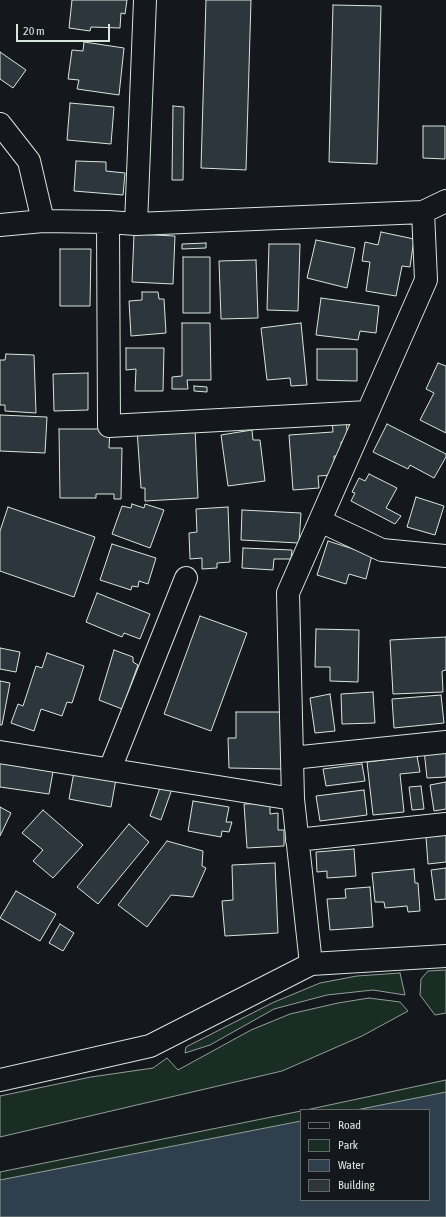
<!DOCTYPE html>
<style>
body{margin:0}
#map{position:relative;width:446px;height:1217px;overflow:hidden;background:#14181c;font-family:"Asap Condensed",sans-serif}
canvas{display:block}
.legend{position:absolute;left:300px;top:1109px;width:130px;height:92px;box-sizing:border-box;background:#14181c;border:1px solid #626a69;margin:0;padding:5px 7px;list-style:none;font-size:12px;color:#d8e6dc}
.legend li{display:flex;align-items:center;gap:8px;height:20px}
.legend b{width:20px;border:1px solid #626a69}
.scale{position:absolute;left:16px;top:24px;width:94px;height:18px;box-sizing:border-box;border:2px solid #d8e6dc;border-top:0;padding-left:5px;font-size:12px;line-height:14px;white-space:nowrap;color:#d8e6dc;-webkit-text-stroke:3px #14181c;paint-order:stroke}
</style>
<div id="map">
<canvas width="446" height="1217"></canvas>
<ul class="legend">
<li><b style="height:5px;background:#14181c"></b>Road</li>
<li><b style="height:11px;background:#1a2d24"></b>Park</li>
<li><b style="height:11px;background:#2f3f4d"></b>Water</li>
<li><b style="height:11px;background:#2c363c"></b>Building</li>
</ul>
<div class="scale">20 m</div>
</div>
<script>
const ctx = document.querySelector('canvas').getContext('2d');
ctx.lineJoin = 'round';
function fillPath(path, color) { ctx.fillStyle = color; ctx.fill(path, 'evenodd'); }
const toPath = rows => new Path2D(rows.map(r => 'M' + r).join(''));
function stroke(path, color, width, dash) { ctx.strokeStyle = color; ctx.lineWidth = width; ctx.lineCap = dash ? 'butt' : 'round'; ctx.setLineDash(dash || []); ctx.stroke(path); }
const green = toPath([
 [446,970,446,1013,435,1015,420,995,421,979,428,971,446,970],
 [400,973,405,995,373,990,327,995,274,1009,210,1045,185,1053,186,1047,272,1003,320,983,357,976,400,973],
 [369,998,400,1002,408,1011,362,1036,282,1071,0,1137,0,1096,91,1077,153,1068,167,1058,178,1070,251,1030,290,1014,338,1003,369,998],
 [446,1080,446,1121,429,1110,306,1110,446,1080],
 [301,1111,301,1147,0,1199,0,1172,301,1111]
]);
fillPath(green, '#1a2d24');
stroke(green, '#939e99', 1);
const water = toPath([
 [446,1092,446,1217,0,1217,0,1180,301,1121,301,1200,429,1200,429,1110,356,1110,446,1092]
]);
fillPath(water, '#2f3f4d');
stroke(water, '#939e99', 1);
const building = toPath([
 [72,0,127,0,125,14,121,13,120,28,91,27,90,31,69,28,72,0],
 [206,0,251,0,246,170,201,168,206,0],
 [333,5,381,6,377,164,329,162,333,5],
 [84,42,124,48,119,95,77,89,79,80,68,79,72,50,83,51,84,42],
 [0,52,26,70,13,88,0,79,0,52],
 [70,103,114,107,111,144,67,140,70,103],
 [173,106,184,107,183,180,172,180,173,106],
 [423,126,445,126,445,159,423,158,423,126],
 [76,161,106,162,106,171,125,173,123,195,74,191,76,161],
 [381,232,414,239,410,267,402,266,396,296,366,291,370,262,362,261,365,242,378,245,381,232],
 [134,234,175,236,173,284,132,282,134,234],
 [316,240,355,248,347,288,307,278,316,240],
 [206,243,206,248,182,249,182,244,206,243],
 [269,244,300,244,298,311,267,310,269,244],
 [60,249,91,249,90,306,60,306,60,249],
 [183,257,210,257,210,313,183,313,183,257],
 [256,260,258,318,221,319,219,261,256,260],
 [142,292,158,292,159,299,164,299,166,333,131,336,129,301,142,300,142,292],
 [321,298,379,306,376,333,360,331,358,340,316,335,321,298],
 [182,323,210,323,211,380,187,380,188,389,172,389,172,377,182,376,182,323],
 [301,323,307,385,291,386,290,378,267,380,261,328,301,323],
 [126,348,164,348,163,391,135,391,136,369,126,370,126,348],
 [317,349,357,349,357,381,317,380,317,349],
 [6,354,34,355,36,413,5,411,5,405,0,405,0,360,5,360,6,354],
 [438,363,446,366,446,433,420,420,434,393,426,389,438,363],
 [88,373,88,410,54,411,53,374,88,373],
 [194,386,207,387,207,392,194,391,194,386],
 [0,415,47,417,45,453,0,451,0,415],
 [346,419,348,441,341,442,342,456,334,456,335,475,318,476,319,488,293,490,289,435,333,432,332,420,346,419],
 [387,424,446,454,446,457,434,478,410,465,408,469,373,452,387,424],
 [195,427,198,498,145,501,145,488,141,488,137,430,195,427],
 [59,429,110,429,109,448,122,448,121,499,114,499,114,494,96,494,96,498,60,498,59,429],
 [252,430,253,440,260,440,265,481,228,486,221,435,252,430],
 [369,474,397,488,386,508,401,516,395,524,351,501,355,493,352,492,359,478,365,481,369,474],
 [416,497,444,506,435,535,407,527,416,497],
 [132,504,144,508,145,504,164,510,150,548,112,534,122,506,131,508,132,504],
 [8,507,95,537,74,597,0,571,0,531,8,507],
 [228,507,230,562,217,563,217,568,202,569,202,558,190,559,189,533,197,532,196,509,228,507],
 [242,510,301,513,299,543,241,540,242,510],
 [328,541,372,555,366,579,349,574,346,584,317,575,328,541],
 [112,544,156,558,148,584,139,581,138,587,132,586,131,590,100,580,112,544],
 [243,548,292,550,291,559,274,559,273,570,242,568,243,548],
 [97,593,150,614,140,639,124,633,122,637,86,622,97,593],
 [200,616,247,633,211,731,164,714,200,616],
 [316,629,359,630,358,682,330,681,330,667,315,667,316,629],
 [446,637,446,670,442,671,443,692,393,694,390,640,446,637],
 [0,648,20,652,16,672,0,669,0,648],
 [114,650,133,657,133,662,138,665,122,709,99,700,114,650],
 [47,653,84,666,72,703,67,702,62,716,41,709,34,731,11,723,18,704,23,706,36,666,42,668,47,653],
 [0,681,10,683,2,725,0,725,0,681],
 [373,692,375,723,342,724,341,694,373,692],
 [330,694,335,731,315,733,310,698,330,694],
 [441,695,444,723,394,728,392,699,441,695],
 [236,712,281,712,282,769,229,768,228,738,236,738,236,712],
 [446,748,446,777,427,778,424,750,446,748],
 [417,756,420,772,400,774,404,812,373,815,367,762,417,756],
 [0,759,54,766,49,794,0,787,0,759],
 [362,764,365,781,326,786,323,769,362,764],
 [74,772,116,779,111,807,69,799,74,772],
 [446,782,446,809,434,811,430,785,446,782],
 [161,785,172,789,161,820,150,816,161,785],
 [421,786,424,809,412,810,409,787,421,786],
 [364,790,367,815,320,821,316,796,364,790],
 [193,801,229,807,226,822,232,822,229,832,222,831,221,837,188,831,193,801],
 [270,803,270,814,278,813,278,830,284,830,284,846,247,848,244,804,270,803],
 [0,807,11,813,0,836,0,807],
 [43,810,83,845,53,878,33,861,43,850,22,833,43,810],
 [129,824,149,842,98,904,77,887,129,824],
 [446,835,446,862,428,864,426,837,446,835],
 [167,841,203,851,202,866,206,868,193,897,171,895,147,927,118,905,167,841],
 [354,849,356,876,327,878,327,871,317,872,316,852,354,849],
 [275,863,278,933,225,936,222,901,233,900,232,865,275,863],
 [446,868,446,899,435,900,431,870,446,868],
 [414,869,415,883,418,883,420,911,408,912,407,906,385,908,384,902,375,902,372,873,414,869],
 [370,887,373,927,330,930,327,899,346,898,345,889,370,887],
 [16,891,56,914,40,941,0,918,16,891],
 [60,924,74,933,63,951,49,943,60,924]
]);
fillPath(building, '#2c363c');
stroke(building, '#d8e6dc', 1);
const street = toPath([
 [0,124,29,161,43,221],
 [108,222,109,426,368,412],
 [136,224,145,0],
 [0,225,43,221,108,222,136,224,423,212,446,201],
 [320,521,382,550,446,556],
 [0,752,293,799,311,964],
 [292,758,446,742],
 [110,769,186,578],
 [293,799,288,593,426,280,423,212],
 [297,840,446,824]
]);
const secondary = toPath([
 [0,1080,150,1046,311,964,446,956]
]);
stroke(street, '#d8e6dc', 24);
stroke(secondary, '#d8e6dc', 24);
stroke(street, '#14181c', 22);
stroke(secondary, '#14181c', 22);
</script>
